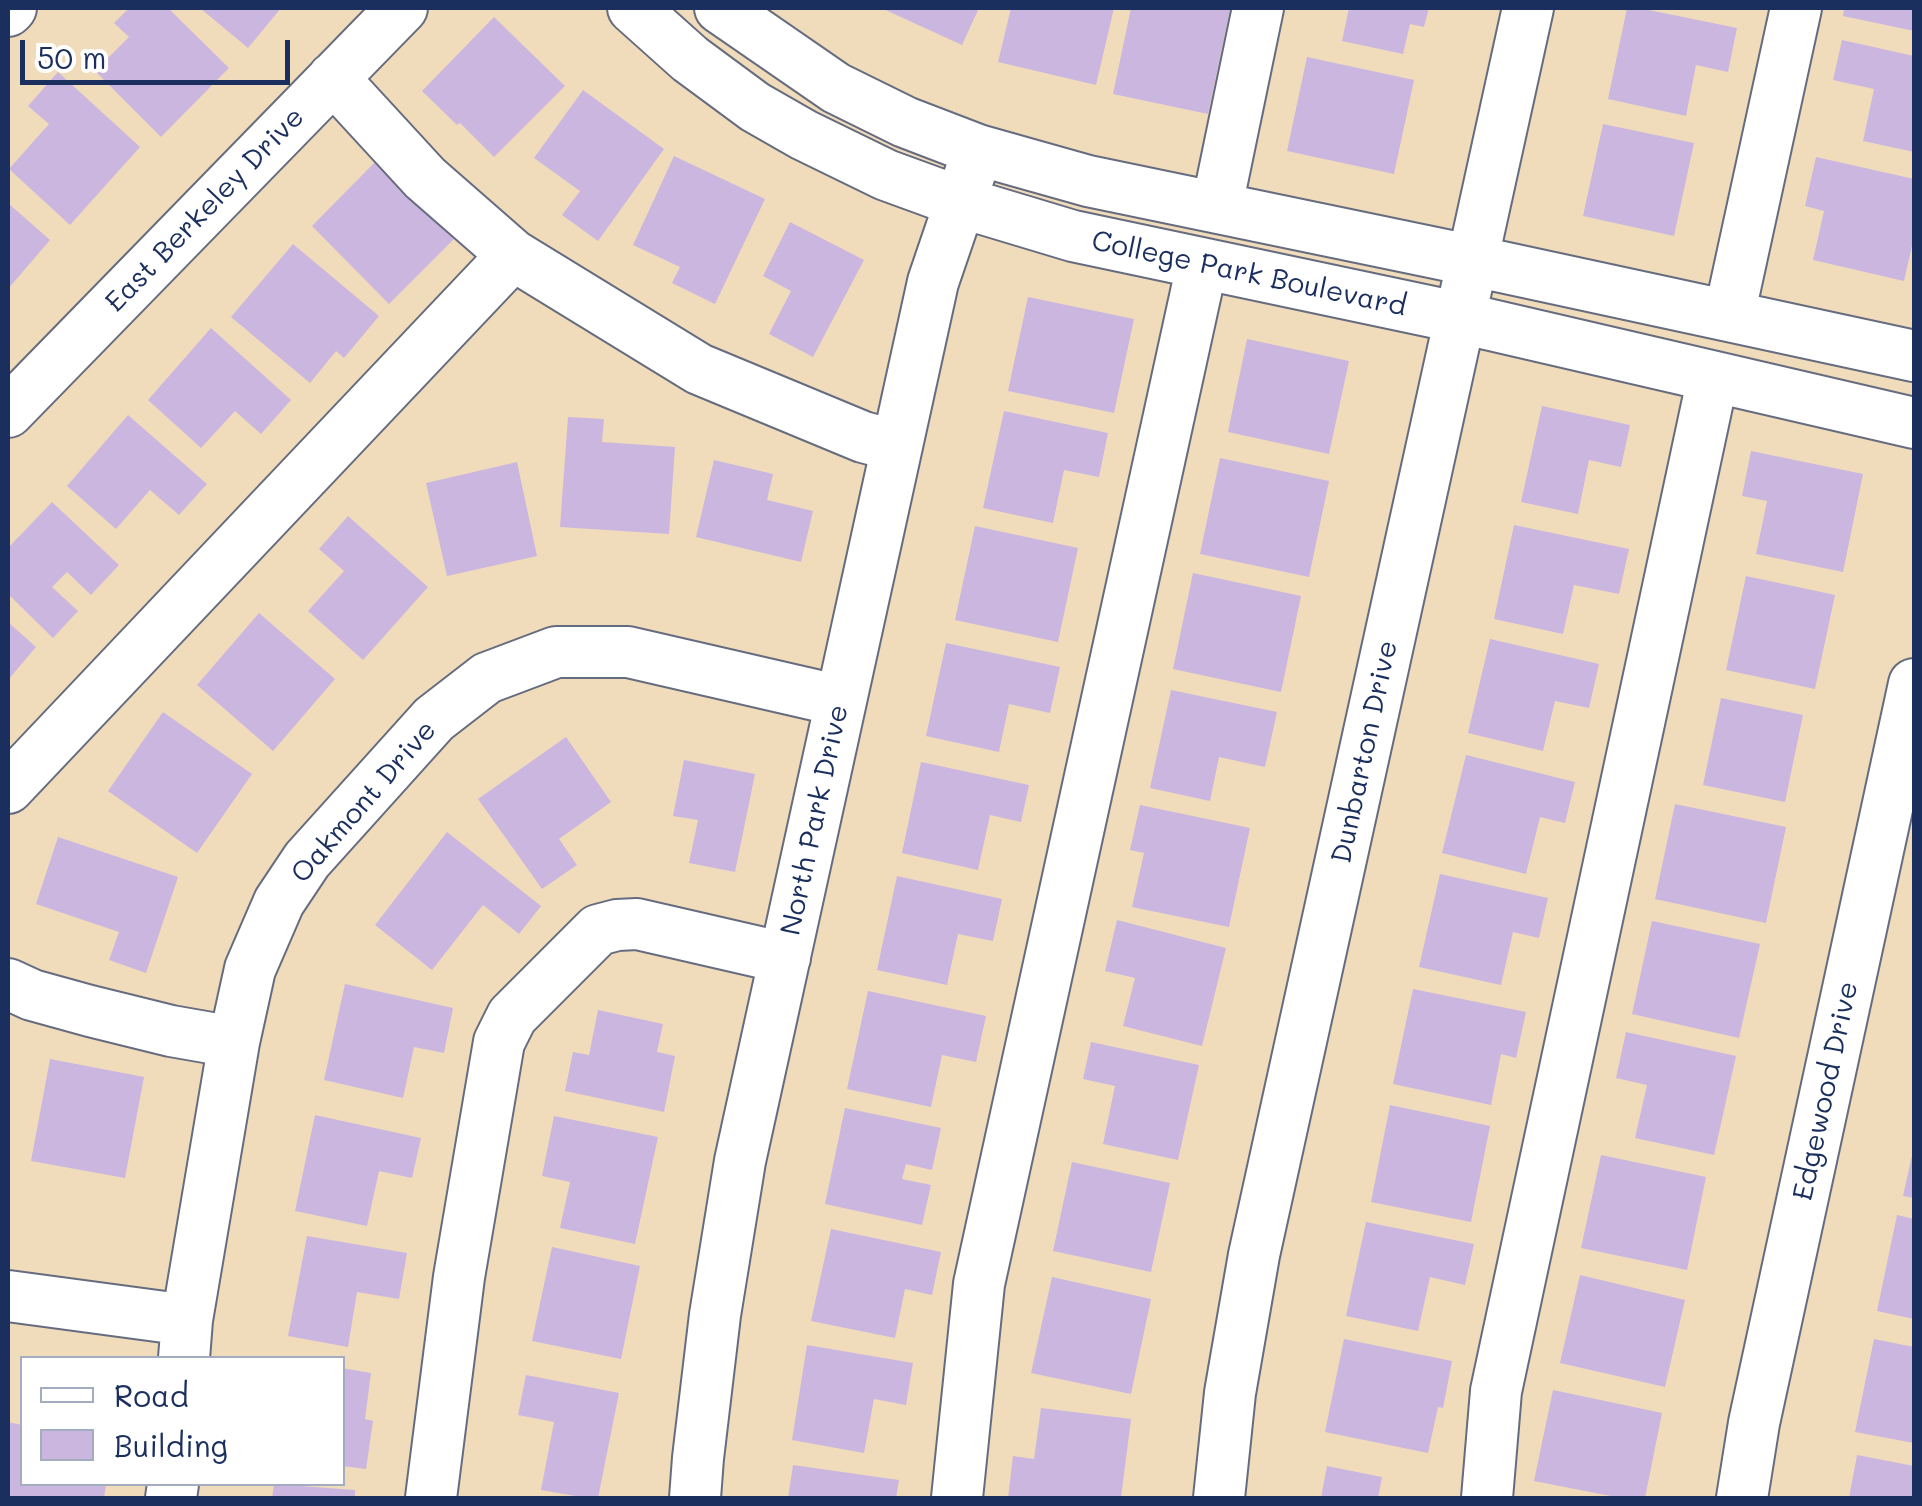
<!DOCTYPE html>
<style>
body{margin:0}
#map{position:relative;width:1922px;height:1506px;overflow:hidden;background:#f0dcbb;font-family:Mali,sans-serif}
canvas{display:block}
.frame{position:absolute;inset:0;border:10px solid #1b2f5e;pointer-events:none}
.legend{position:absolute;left:20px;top:1356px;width:325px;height:130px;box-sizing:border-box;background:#fff;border:2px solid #a4acbf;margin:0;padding:12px 18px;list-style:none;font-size:30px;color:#1b2f5e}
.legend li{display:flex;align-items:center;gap:20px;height:50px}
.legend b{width:50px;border:2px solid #a4acbf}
.scale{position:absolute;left:20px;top:40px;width:270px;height:45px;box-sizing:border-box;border:5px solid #1b2f5e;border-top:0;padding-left:12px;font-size:30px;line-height:35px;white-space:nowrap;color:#1b2f5e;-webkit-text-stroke:8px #fff;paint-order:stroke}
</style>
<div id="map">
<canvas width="1922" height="1506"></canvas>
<div class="frame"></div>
<ul class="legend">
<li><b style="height:12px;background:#fff"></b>Road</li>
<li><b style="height:28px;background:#cbb6e0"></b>Building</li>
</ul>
<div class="scale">50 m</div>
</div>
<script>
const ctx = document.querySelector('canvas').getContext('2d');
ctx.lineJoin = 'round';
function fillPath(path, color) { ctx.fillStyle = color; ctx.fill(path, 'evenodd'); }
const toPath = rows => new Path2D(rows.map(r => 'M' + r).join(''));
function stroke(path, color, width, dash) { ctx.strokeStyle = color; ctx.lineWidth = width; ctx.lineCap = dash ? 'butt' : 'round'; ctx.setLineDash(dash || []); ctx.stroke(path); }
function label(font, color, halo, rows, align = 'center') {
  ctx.font = font + ' Mali,sans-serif'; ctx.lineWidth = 10; ctx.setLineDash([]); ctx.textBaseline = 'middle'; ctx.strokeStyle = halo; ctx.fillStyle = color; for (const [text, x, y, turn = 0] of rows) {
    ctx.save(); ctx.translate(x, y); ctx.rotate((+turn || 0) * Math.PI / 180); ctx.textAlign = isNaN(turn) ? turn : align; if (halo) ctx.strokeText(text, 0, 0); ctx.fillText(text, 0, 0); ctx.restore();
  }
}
fillPath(toPath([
 [129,8,168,8,229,68,161,137,95,71,129,37,114,23],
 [200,8,281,8,248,48],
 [881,8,979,8,962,45],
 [1011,8,1114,8,1096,85,998,62],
 [1131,8,1230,9,1208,114,1113,94],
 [1349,8,1429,8,1424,27,1410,24,1403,54,1342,41],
 [1627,8,1639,8,1737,28,1728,72,1696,65,1686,116,1608,99],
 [1844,8,1914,8,1914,31,1843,16],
 [494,17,565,86,494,157,460,123,457,125,422,91],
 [1842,40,1914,56,1914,152,1863,141,1874,89,1833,80],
 [1307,57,1414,80,1394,174,1287,151],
 [58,72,140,147,70,225,9,169,49,124,28,106],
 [583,90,664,149,598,241,562,215,580,191,534,158],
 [1603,124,1694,143,1674,236,1583,216],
 [674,156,765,199,715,304,672,283,680,267,633,245],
 [1816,157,1914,179,1914,237,1904,281,1813,260,1824,211,1805,206],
 [378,159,456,237,389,304,312,226],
 [8,203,50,240,8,289],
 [790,222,864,260,813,357,769,334,791,291,763,276],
 [293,244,379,316,344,358,336,351,310,383,231,317],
 [1028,297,1134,319,1114,413,1008,391],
 [211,328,291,400,261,434,235,411,201,448,148,400],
 [1247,339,1349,361,1329,454,1228,432],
 [1542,406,1630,425,1621,467,1589,460,1578,514,1521,502],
 [1004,411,1108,433,1099,477,1064,470,1053,523,983,508],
 [128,415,207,484,179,515,150,490,116,529,67,486],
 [568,417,604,419,602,442,675,447,669,534,560,527],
 [1751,451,1863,474,1843,572,1756,554,1767,501,1742,496],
 [1220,458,1329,481,1309,577,1200,554],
 [714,460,773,474,767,500,813,511,801,562,696,537],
 [517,462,537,556,447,576,426,483],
 [52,502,119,565,91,595,67,572,52,587,78,611,53,638,8,594,8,548],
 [348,516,428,587,363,660,308,611,344,571,319,549],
 [1514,525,1629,549,1619,594,1574,585,1563,634,1494,619],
 [975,526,1078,548,1058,642,955,620],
 [1193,573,1301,596,1281,692,1173,669],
 [1746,576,1835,595,1815,689,1726,670],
 [259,613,335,679,273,751,197,685],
 [8,622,36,647,8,680],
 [1490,639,1599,664,1589,708,1555,701,1543,751,1468,733],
 [946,643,1060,667,1050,713,1009,704,999,752,926,736],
 [1171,690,1277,712,1265,767,1219,757,1210,801,1150,788],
 [1721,698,1803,715,1785,802,1703,785],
 [163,712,252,774,197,853,108,791],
 [566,737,611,802,559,839,577,865,542,889,478,799],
 [1466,755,1575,782,1565,823,1540,817,1526,874,1442,853],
 [684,760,755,774,735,872,689,863,698,820,673,816],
 [921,762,1029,785,1021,822,990,815,978,870,902,853],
 [1675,804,1786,827,1766,923,1655,899],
 [1140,805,1250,828,1229,927,1132,907,1144,853,1130,850],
 [447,832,541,906,519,934,483,905,432,970,375,925],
 [58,837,178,877,146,973,109,960,119,932,36,904],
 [1440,874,1548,898,1539,938,1513,932,1501,985,1419,967],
 [897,876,1002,899,993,941,958,934,947,985,877,970],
 [1117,920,1226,948,1202,1046,1123,1026,1135,978,1105,971],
 [1652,921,1760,944,1739,1038,1632,1014],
 [345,984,453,1008,444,1053,414,1047,403,1098,324,1080],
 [1413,989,1526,1012,1516,1058,1501,1054,1491,1105,1393,1084],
 [868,991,986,1016,976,1062,942,1055,931,1107,847,1089],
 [598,1010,663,1024,657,1052,675,1056,664,1112,565,1091,573,1052,589,1055],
 [1626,1032,1736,1056,1714,1155,1635,1138,1647,1085,1616,1078],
 [1091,1042,1199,1065,1178,1160,1103,1144,1115,1086,1083,1079],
 [50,1059,144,1077,125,1178,31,1161],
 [1390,1105,1490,1126,1471,1222,1371,1202],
 [845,1108,941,1128,932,1170,906,1164,902,1179,931,1185,922,1225,825,1204],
 [315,1115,421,1138,412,1178,379,1171,367,1226,295,1211],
 [554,1116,658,1137,635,1244,560,1228,570,1182,542,1176],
 [1913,1151,1914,1151,1914,1198,1903,1196],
 [1601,1155,1706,1177,1687,1270,1581,1248],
 [1072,1162,1170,1183,1151,1272,1053,1251],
 [1897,1215,1914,1219,1914,1319,1877,1311],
 [1366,1222,1474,1244,1465,1285,1430,1277,1418,1331,1346,1316],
 [831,1229,941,1252,932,1295,905,1289,895,1338,811,1321],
 [307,1236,407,1253,399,1299,357,1292,348,1347,288,1336],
 [552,1247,640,1266,621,1359,532,1341],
 [1580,1275,1685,1300,1665,1387,1560,1363],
 [1052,1277,1151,1299,1131,1394,1031,1373],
 [1344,1339,1452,1361,1443,1408,1438,1407,1428,1453,1325,1432],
 [1874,1339,1914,1347,1914,1443,1855,1432],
 [807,1345,913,1363,906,1405,874,1399,864,1453,792,1440],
 [342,1368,371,1373,365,1419,373,1421,366,1469,342,1466],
 [526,1375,619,1393,598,1498,587,1498,541,1490,554,1422,518,1415],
 [1553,1390,1662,1413,1645,1498,1621,1498,1534,1481],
 [1041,1408,1131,1419,1121,1498,1008,1498,1013,1456,1034,1459],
 [8,1422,22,1425,22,1484,106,1484,104,1498,8,1498],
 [1857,1455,1914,1466,1914,1498,1849,1498],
 [793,1465,899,1480,896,1498,788,1498],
 [1327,1466,1382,1477,1378,1498,1321,1498],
 [274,1484,355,1490,355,1498,272,1498]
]), '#cbb6e0');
const minor = toPath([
 [633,8,690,59,755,107,804,135,886,175,960,202,1073,236,1461,318,1914,423],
 [720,8,836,88,905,122,978,150,1088,181,1474,261,1914,356],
 [8,11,11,8],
 [333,78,425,178,513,255],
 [1217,206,1258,8],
 [1729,316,1796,8],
 [8,412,402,8],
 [8,788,513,255,699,369,863,437,897,446],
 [8,984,32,995,90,1011,171,1031,234,1042],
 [8,1296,187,1320],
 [184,1358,187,1320,234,1042,250,969,279,902,307,860,434,719,487,678,556,652,628,652,841,701],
 [171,1498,173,1484],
 [431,1498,459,1277,499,1042,512,1016,598,930,617,925,637,924,785,958],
 [695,1498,698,1458,715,1315,740,1161,933,282,978,150],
 [957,1498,979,1284,1202,265],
 [1219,1498,1230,1393,1254,1255,1528,8],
 [1487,1498,1496,1391,1713,377],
 [1742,1498,1754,1423,1914,684]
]);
stroke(minor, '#666c7f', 54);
stroke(minor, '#fff', 50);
label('28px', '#1b2f5e', '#fff', [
 ["East Berkeley Drive",205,210,-46],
 ["College Park Boulevard",1249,274,12],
 ["Dunbarton Drive",1365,752,-78],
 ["Oakmont Drive",364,802,-49],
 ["North Park Drive",815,820,-78],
 ["Edgewood Drive",1826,1091,-78]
]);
</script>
